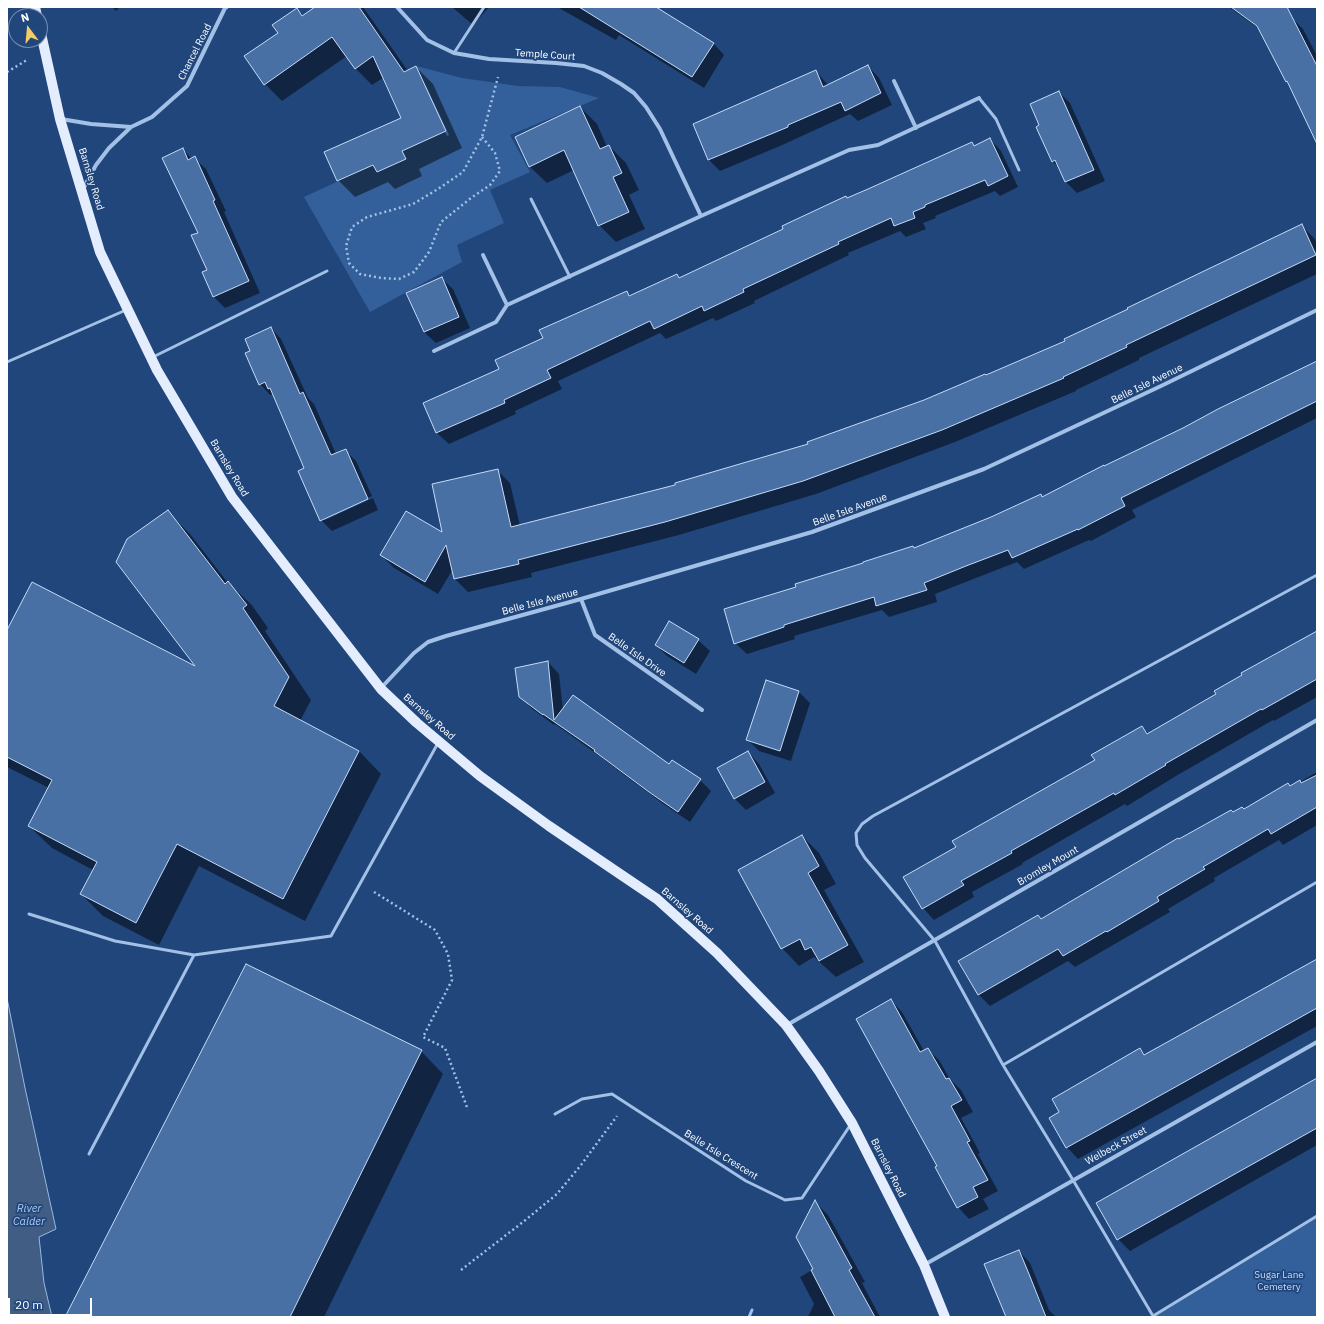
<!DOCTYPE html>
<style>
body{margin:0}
#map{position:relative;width:1324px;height:1324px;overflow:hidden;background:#20467c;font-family:"IBM Plex Sans",sans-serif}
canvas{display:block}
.frame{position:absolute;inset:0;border:8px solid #fff;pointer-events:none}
.north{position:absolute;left:8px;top:8px;width:40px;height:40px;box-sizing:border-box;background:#20467c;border:1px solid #7990b0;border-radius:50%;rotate:344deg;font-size:11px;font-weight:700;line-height:16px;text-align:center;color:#fff}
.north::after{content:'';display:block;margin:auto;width:14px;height:18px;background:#f3cc63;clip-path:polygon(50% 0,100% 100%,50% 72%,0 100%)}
.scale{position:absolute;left:8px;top:1298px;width:84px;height:18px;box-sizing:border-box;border:2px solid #fff;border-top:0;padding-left:5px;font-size:12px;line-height:14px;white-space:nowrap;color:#fff;-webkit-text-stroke:3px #20467c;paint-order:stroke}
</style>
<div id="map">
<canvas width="1324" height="1324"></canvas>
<div class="frame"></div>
<div class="north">N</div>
<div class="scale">20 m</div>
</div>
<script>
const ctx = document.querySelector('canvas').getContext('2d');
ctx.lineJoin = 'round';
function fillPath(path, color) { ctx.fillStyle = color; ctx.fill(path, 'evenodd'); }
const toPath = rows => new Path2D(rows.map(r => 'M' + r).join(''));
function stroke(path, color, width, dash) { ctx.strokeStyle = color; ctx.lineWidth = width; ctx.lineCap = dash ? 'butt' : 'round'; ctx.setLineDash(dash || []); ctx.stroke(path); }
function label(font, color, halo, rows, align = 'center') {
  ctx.font = font + ' "IBM Plex Sans",sans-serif'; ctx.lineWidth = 3.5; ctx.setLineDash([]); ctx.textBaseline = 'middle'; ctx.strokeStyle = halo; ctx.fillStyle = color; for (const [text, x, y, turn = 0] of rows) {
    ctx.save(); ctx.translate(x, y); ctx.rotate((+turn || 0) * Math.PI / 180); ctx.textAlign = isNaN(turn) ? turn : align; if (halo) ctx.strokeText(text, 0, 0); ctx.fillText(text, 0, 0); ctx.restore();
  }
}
fillPath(toPath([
 [416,66,462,78,518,86,560,87,599,98,510,135,530,172,490,190,504,223,457,245,462,262,370,312,304,197,373,165,377,172,405,159,402,151,446,131],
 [1317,1216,1317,1317,1153,1317]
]), '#33609a');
const water = toPath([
 [7,998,25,1088,56,1229,39,1237,44,1283,52,1317,7,1317,7,998]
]);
fillPath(water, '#415d84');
stroke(water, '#96bae8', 1);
fillPath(toPath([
 [112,7,120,7,116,11],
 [317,7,363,7,408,71,416,67,433,84,462,148,419,169,422,176,395,189,388,182,355,197,338,180,402,118,383,78,372,85,355,68,347,56,282,101,265,84,279,33,297,9,304,16],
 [424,86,426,86,449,135,447,136],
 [452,7,489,7,473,25],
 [557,7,654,7,713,43,724,55,704,88,619,35,616,40],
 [1229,7,1277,7,1291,17,1303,29,1317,56,1317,142,1290,84,1287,81,1261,30],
 [868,66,879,78,892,105,858,121,850,114,780,146,720,171,709,160,694,124,816,71,828,85],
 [1059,92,1070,103,1105,181,1077,193,1066,182,1060,168,1052,161,1041,126],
 [580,107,597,124,607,147,609,146,626,163,639,190,629,195,645,229,616,242,599,225,574,170,547,183,529,166],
 [990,139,1001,151,1018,187,1000,196,995,191,935,216,936,218,923,223,926,229,906,237,900,231,848,253,849,255,754,301,755,303,716,321,713,318,666,339,660,333,558,381,562,389,515,411,516,414,449,444,437,433,424,404,500,369,544,339,626,292,631,296,676,275,680,279,847,198,972,143,975,146],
 [183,149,192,159,194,158,206,169,226,211,224,212,260,293,225,308,214,297,203,273,208,270,199,233],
 [1301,225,1314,238,1317,243,1317,274,1139,358,1139,360,1076,390,1076,391,955,442,816,494,679,535,531,573,532,577,468,592,455,579,453,569,438,594,394,568,381,555,444,534,497,470,510,483,520,526,677,486,809,445,925,401,1066,341],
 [441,278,453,289,470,328,436,343,424,332],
 [271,328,281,339,308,398,314,404,336,454,345,450,356,461,372,496,325,518,325,520,373,498,378,510,332,531,321,520,306,468,273,394,270,395,260,384,252,351],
 [1317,362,1317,418,1132,510,1136,517,1091,541,1089,540,1024,569,1017,562,935,594,937,602,889,617,882,610,794,636,795,639,747,654,735,643,797,587,914,549,991,518,1041,495,1043,498],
 [168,512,190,534,228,583,251,604,268,628,265,631,311,700,300,721,359,751,381,774,305,921,199,866,159,945,103,916,81,894,93,870,52,848,29,826,49,788,7,767,7,633,199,669],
 [1317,632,1317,697,1274,721,1273,720,1176,776,1127,806,1125,804,1022,863,1023,864,972,892,974,897,934,920,923,908,957,847,1096,761,1142,727,1149,734,1217,695],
 [698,640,710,651,696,674,667,656,656,645],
 [548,662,559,674,563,710,700,780,711,791,690,822,662,803,607,762,601,757,555,724,554,725,531,708,520,696],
 [799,692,810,703,791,761,759,751,747,739],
 [748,752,759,764,775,793,746,810,734,798],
 [1317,772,1317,825,1283,845,1279,840,1214,878,1215,881,1168,909,1170,912,1075,967,1068,961,990,1006,979,995,1041,919,1233,813,1244,810,1291,787],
 [802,836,819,853,836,884,824,890,864,962,836,977,814,957,799,966,782,948,739,871],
 [1317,961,1317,1026,1078,1159,1067,1147,1061,1113,1140,1049,1146,1055],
 [891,1000,902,1012,924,1051,927,1049,939,1060,950,1079,961,1090,973,1112,961,1118,980,1153,978,1154,998,1191,983,1199,989,1209,969,1219,958,1207,938,1166],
 [421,1051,443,1074,324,1317,66,1317],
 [1317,1079,1317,1145,1130,1251,1118,1239,1097,1203],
 [815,1202,828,1215,865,1282,862,1283,880,1317,808,1317,814,1304,800,1277,814,1269],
 [1019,1251,1030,1263,1049,1310,1056,1317,1006,1317]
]), '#0007');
const building = toPath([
 [315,7,359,7,404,72,416,66,446,131,402,151,406,159,377,172,373,165,337,181,324,152,401,118,373,56,355,69,332,37,264,85,244,56,278,33,272,25,297,8,302,16,315,7],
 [579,7,656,7,714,43,692,77,579,7],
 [1231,7,1287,7,1317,66,1317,144,1287,81,1286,82,1257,26,1231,7],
 [868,65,881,93,845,111,841,102,788,125,788,127,708,160,693,124,816,70,823,87,868,65],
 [1059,91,1094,170,1065,182,1055,160,1052,162,1036,127,1039,125,1030,104,1059,91],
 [580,106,600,149,609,145,622,173,613,177,629,212,598,226,564,150,529,167,515,137,580,106],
 [990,138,1008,176,988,186,985,180,925,205,925,207,913,212,915,218,894,226,891,218,838,242,839,244,743,289,744,292,704,311,702,306,654,329,650,321,547,370,551,378,504,400,505,403,436,433,423,403,499,369,495,360,543,338,539,330,627,291,629,296,677,274,679,278,783,229,782,226,846,196,847,198,868,189,972,142,974,146,990,138],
 [183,148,188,160,195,156,215,200,213,201,249,281,213,297,202,272,207,270,191,235,198,233,162,158,183,148],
 [1302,224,1316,255,1126,345,1127,347,1063,377,1064,378,942,430,803,481,665,522,518,560,519,564,454,579,446,545,425,582,380,555,406,511,442,532,432,484,498,469,511,527,675,485,675,483,808,444,807,442,924,400,985,374,986,375,1065,341,1064,339,1128,309,1127,308,1302,224],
 [442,277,459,317,424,332,406,293,442,277],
 [271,327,300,394,303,392,331,455,346,449,368,499,320,521,298,471,304,468,270,388,268,389,265,382,259,385,245,353,250,351,245,339,271,327],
 [1317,361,1317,401,1121,498,1125,506,1078,530,1078,529,1012,558,1008,550,966,566,924,583,927,590,876,606,874,597,784,625,784,627,734,644,724,609,796,587,795,584,863,563,863,562,913,546,914,548,991,517,1041,494,1042,497,1104,465,1104,466,1183,428,1218,409,1317,361],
 [168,510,225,584,228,581,247,605,243,608,289,677,274,706,359,751,283,899,177,844,136,923,80,894,97,862,28,826,52,780,7,757,7,630,32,582,195,666,116,562,127,539,168,510],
 [669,621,699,639,684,663,655,645,669,621],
 [1317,631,1317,679,1262,710,1261,709,1165,764,1166,765,1115,795,1114,793,1011,851,1012,853,961,881,964,885,922,909,903,877,956,847,952,841,1095,760,1091,755,1142,726,1147,734,1216,694,1214,691,1242,675,1241,673,1317,631],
 [548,661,554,720,573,695,669,764,672,760,701,779,678,812,649,792,594,751,595,750,543,714,543,715,519,697,515,668,548,661],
 [766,680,799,691,780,751,746,740,766,680],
 [748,751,765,782,734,799,717,768,748,751],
 [1317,775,1317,807,1271,834,1268,829,1203,867,1205,869,1157,897,1159,901,1107,932,1106,931,1063,956,1058,949,978,995,958,961,1038,915,1041,919,1178,838,1179,839,1231,810,1233,812,1242,807,1244,809,1288,783,1290,786,1300,780,1301,783,1317,775],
 [802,835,819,866,808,873,848,945,819,961,811,947,805,950,800,939,781,949,738,870,802,835],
 [1317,959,1317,1008,1066,1148,1049,1118,1059,1112,1052,1099,1140,1048,1144,1055,1317,959],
 [246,964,422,1050,290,1317,65,1317,246,964],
 [891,999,920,1052,928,1048,946,1079,949,1078,962,1100,951,1106,970,1141,967,1142,988,1180,973,1187,978,1197,957,1208,935,1167,937,1166,856,1019,891,999],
 [1317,1078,1317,1128,1117,1240,1096,1203,1317,1078],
 [815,1200,852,1268,849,1270,875,1317,835,1317,811,1270,813,1269,796,1237,815,1200],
 [1019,1250,1029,1274,1046,1317,1006,1317,984,1264,1019,1250]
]);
fillPath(building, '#4970a5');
stroke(building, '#c6daf5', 1);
stroke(toPath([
 [7,72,27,60],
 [482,137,495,153,500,171,490,185,471,198,441,222,429,252,414,272,399,279,381,278,360,274,349,263,346,246,352,227,367,217,413,204,438,189,463,172,482,137,498,77],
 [374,892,435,930,448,954,452,980,423,1037,445,1048,468,1110],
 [461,1270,523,1222,557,1194,581,1165,617,1116]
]), '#a3c0e6', 2.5, [2, 3]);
stroke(toPath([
 [454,53,484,7],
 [979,98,996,119,1019,170],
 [531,199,570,277],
 [153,357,327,271],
 [7,362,126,310],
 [1317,575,873,816,862,824,856,833,857,845,865,858,935,941,1003,1065,1073,1180,1153,1316,1317,1216],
 [29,914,115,941,194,955,331,936,438,743],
 [1003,1065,1317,882],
 [555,1114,582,1099,612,1094,746,1181,785,1200,802,1198,851,1124],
 [89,1154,194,955],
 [749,1317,752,1310]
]), '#a3c0e6', 3);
stroke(toPath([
 [397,7,427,40,454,53,489,59,556,63,584,66,602,73,621,84,634,93,646,107,660,129,701,216,849,150,878,145,979,98],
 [894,81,916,128],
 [61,119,91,124,131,127],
 [83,189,96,165,109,148,131,127,152,117,187,86,225,8,227,7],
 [483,255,507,305],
 [434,351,496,322,507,305,701,216],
 [581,599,595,635,702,710],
 [381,688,414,653,428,642,446,636,581,599,812,532,984,469,1161,386,1317,310],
 [787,1025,1317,720],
 [924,1265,1317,1042]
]), '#a3c0e6', 4);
stroke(toPath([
 [35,7,37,16],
 [40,29,60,119,100,252,157,370,232,497,381,689,417,723,480,776,549,826,657,899,717,953,786,1025,819,1071,852,1123,924,1265,945,1317]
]), '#e4edfd', 10);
label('10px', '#fff', '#20467c', [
 ["Chancel Road",195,52,-63],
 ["Temple Court",545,55,4],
 ["Barnsley Road",91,179,73],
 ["Belle Isle Avenue",1147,384,-26],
 ["Barnsley Road",229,468,59],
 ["Belle Isle Avenue",850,510,-20],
 ["Belle Isle Avenue",540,602,-15],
 ["Belle Isle Drive",637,655,35],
 ["Barnsley Road",429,717,41],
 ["Bromley Mount",1048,866,-30],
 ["Barnsley Road",687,911,41],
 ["Welbeck Street",1116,1146,-29],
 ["Belle Isle Crescent",721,1155,32],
 ["Barnsley Road",888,1168,63]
]);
label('10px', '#c6daf5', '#20467c', [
 ["Sugar Lane",1279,1275],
 ["Cemetery",1279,1287]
]);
label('italic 11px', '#aecaee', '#20467c', [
 ["River",29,1209],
 ["Calder",29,1222]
]);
</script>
